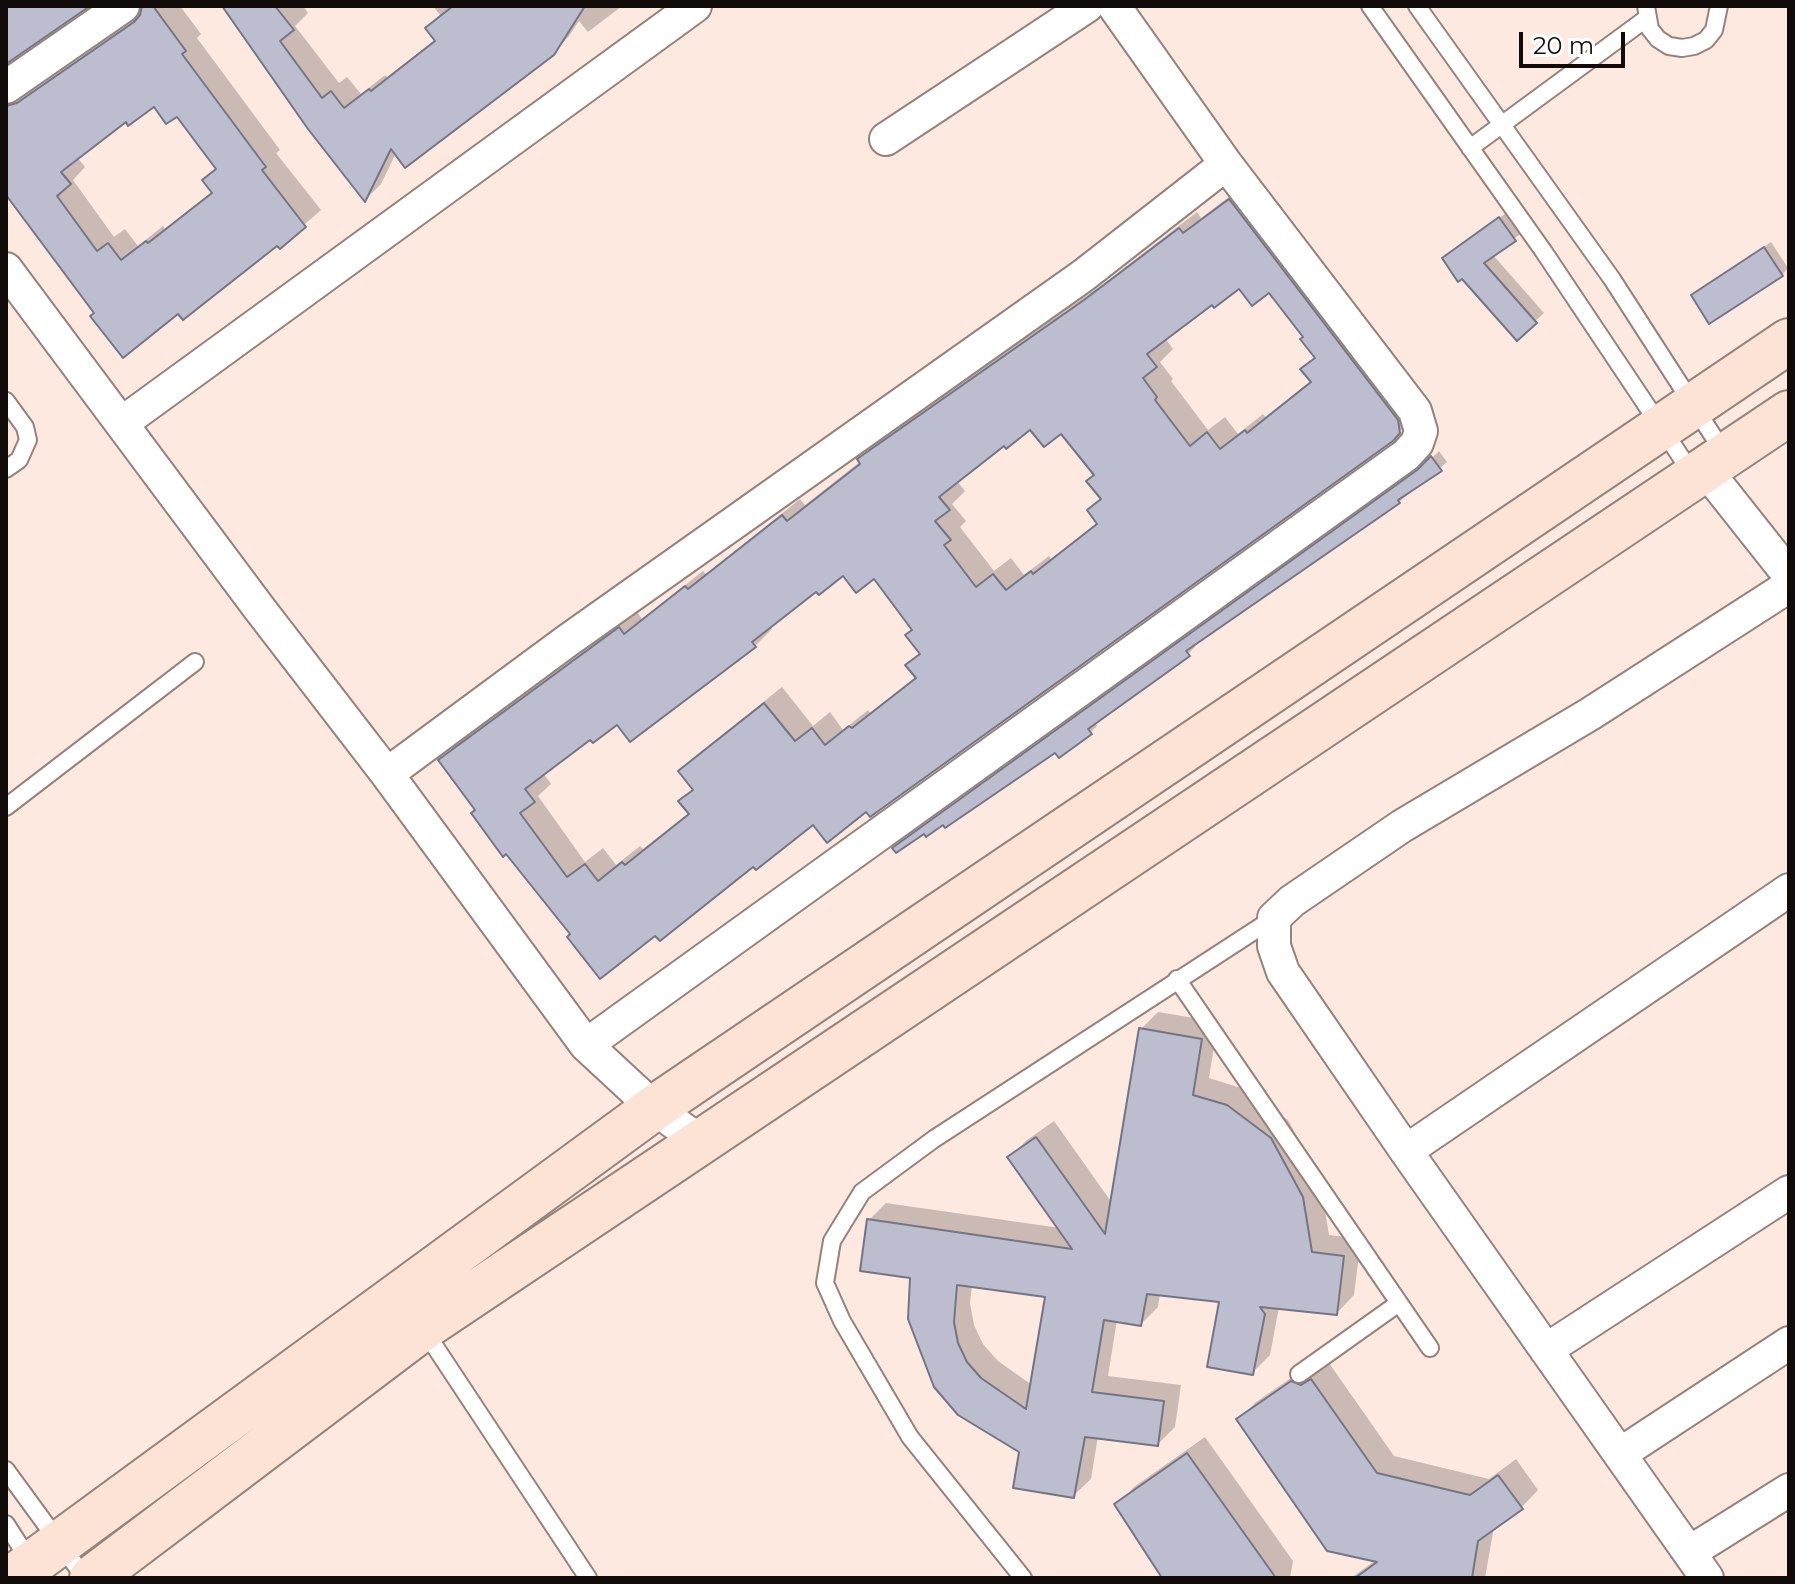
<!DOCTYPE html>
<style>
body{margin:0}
#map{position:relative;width:1795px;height:1584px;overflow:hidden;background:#fde9e0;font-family:Montserrat,sans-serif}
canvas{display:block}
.frame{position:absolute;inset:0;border:8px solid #100a08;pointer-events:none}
.scale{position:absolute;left:1519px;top:32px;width:106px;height:36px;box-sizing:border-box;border:4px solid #100a08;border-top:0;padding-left:10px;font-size:24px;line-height:28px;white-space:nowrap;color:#100a08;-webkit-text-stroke:6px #fff;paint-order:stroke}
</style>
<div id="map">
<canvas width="1795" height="1584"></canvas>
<div class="frame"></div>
<div class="scale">20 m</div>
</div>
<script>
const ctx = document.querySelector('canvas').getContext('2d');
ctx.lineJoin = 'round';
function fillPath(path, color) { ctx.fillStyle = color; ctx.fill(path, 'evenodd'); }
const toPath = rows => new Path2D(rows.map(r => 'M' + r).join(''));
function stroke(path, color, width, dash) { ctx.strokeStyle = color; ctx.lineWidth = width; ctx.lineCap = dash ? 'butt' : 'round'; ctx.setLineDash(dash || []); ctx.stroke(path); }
fillPath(toPath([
 [143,6,180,6,201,34,197,38,280,150,276,153,321,210,280,246,277,243,179,312,96,313,6,182,6,105,143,13],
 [154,104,177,114,218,167,205,180,213,191,165,229,163,226,138,246,125,229,114,237,73,180,85,167,77,157,126,120],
 [225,6,303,6,308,13,295,26,339,83,347,77,361,94,385,75,387,77,436,39,427,28,440,15,433,6,622,6,588,32,579,21,569,36,553,53,396,153,381,184,366,199],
 [1247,183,1417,414,1392,439,813,822,655,933,572,934,441,760,458,743,637,612,642,619,703,571,706,574,800,499,805,505,861,461,859,459,876,442,1103,284,1197,212,1201,218],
 [1239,286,1270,290,1305,337,1316,356,1303,369,1312,380,1265,417,1263,414,1238,434,1225,417,1208,430,1171,381,1173,379,1160,362,1173,349,1165,338,1212,302],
 [1031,428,1061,431,1096,474,1102,498,1098,522,1051,559,1049,556,1024,575,1011,558,994,571,960,527,966,521,952,504,965,491,957,481,1004,444],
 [844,573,874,577,914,629,921,652,908,665,917,676,870,713,868,710,843,730,830,712,813,726,782,687,698,754,680,771,694,788,681,801,690,812,643,849,640,846,616,865,603,848,585,862,538,796,551,784,543,773,591,737,755,646,772,629,770,626,817,590],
 [1509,211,1523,232,1493,255,1544,313,1517,338,1444,258],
 [1771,242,1788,268,1782,275,1694,295],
 [1439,451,1447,462,1399,502,1193,644,1195,647,1188,654,1095,722,1097,726,1091,732,1056,750,1425,465],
 [1158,1012,1218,1022,1209,1078,1244,1089,1288,1120,1320,1179,1329,1235,1361,1239,1354,1295,1337,1313,1279,1307,1270,1355,1252,1373,1221,1300,1160,1293,1158,1307,1141,1324,1117,1320,1108,1376,1181,1385,1175,1427,1158,1444,1098,1436,1091,1479,1073,1496,1021,1451,912,1276,869,1220,886,1203,1060,1228,1010,1157,1027,1140,1054,1121,1112,1203,1141,1029],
 [972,1285,1047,1296,1032,1385,998,1361,983,1344,974,1325,970,1303],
 [1329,1363,1394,1456,1489,1479,1516,1459,1538,1490,1521,1508,1494,1527,1485,1578,1351,1578,1376,1560,1239,1419,1256,1402,1310,1365,1319,1369],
 [1205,1437,1293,1561,1290,1578,1165,1578,1117,1505,1134,1487]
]), '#0003');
const building = toPath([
 [6,6,90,6,6,64,6,6],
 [142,6,153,6,186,51,182,54,266,167,262,170,306,227,280,249,277,246,183,320,178,314,123,358,90,316,94,313,6,195,6,106,17,103,134,22,140,15,142,6],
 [154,107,166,124,177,117,216,169,202,180,212,193,148,243,146,241,121,260,108,243,97,251,57,196,71,184,61,172,126,122,128,126,154,107],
 [222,6,275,6,294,30,280,41,322,98,331,91,344,108,369,89,371,91,435,41,425,28,453,6,585,6,554,55,405,168,391,149,365,202,308,129,222,6],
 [1229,199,1398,420,1400,433,1393,441,870,817,866,812,827,843,813,825,756,870,753,867,660,941,655,936,600,979,567,937,570,934,506,854,503,857,471,813,475,810,438,760,619,627,624,634,685,586,688,589,782,515,787,521,860,464,857,459,1084,300,1179,228,1183,233,1229,199],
 [1239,289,1252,306,1269,293,1303,337,1300,339,1315,358,1300,369,1311,382,1247,433,1245,430,1220,449,1207,432,1190,446,1155,400,1157,397,1143,378,1157,367,1147,354,1212,305,1214,308,1239,289],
 [1030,430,1044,447,1061,434,1094,475,1086,481,1101,499,1087,510,1097,524,1033,574,1031,571,1006,590,993,574,976,587,944,545,951,540,935,521,950,510,939,497,1004,446,1006,449,1030,430],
 [843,576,856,593,874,579,912,630,905,635,920,654,905,665,916,678,852,728,849,726,825,745,812,728,795,741,764,703,678,771,693,790,678,801,689,814,625,865,622,862,598,881,585,864,567,877,520,813,535,802,525,789,590,740,593,743,617,725,630,742,756,647,752,642,816,592,819,595,843,576],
 [1499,217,1516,241,1484,263,1537,323,1517,341,1462,279,1458,282,1442,258,1499,217],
 [1764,247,1783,276,1709,324,1691,295,1764,247],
 [1431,456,1442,471,1398,500,1400,503,1186,651,1190,656,1088,729,1092,734,1059,758,1055,753,945,828,943,825,926,837,924,834,896,853,892,848,1417,470,1431,456],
 [1139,1028,1202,1039,1193,1095,1227,1105,1271,1138,1303,1197,1312,1252,1344,1256,1337,1315,1260,1307,1265,1314,1253,1375,1207,1367,1219,1302,1147,1294,1141,1326,1104,1320,1092,1392,1164,1401,1158,1446,1085,1437,1074,1498,1013,1488,1019,1452,958,1415,934,1387,908,1319,910,1278,860,1271,867,1219,1072,1249,1007,1157,1036,1137,1105,1234,1139,1028],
 [957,1285,1045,1297,1026,1409,981,1378,967,1362,958,1343,954,1322,957,1285],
 [1311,1379,1377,1473,1470,1495,1498,1475,1523,1509,1478,1541,1472,1578,1355,1578,1377,1562,1327,1551,1236,1419,1291,1381,1301,1385,1311,1379],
 [1187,1453,1276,1578,1162,1578,1114,1504,1187,1453]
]);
fillPath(building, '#bcbed0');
stroke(building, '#737485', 2);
const lane = toPath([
 [1370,6,1544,252,1693,475],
 [1417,6,1612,279,1724,453],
 [1646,6,1650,29,1658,39,1669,46,1682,48,1694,46,1706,40,1714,30,1719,6],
 [1470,148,1647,18],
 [6,401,25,427,28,440,19,460,6,469],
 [6,807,195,662],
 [1177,979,1430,1348],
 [424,1330,588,1578],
 [1299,1374,1399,1303],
 [6,1470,85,1578],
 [6,1524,31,1563],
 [1023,1578,910,1437,842,1321,825,1283,832,1241,862,1192,934,1139,1274,918]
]);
const street = toPath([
 [6,87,123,6],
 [886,139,1087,6],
 [6,269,259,608,387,774,586,1045,654,1108,701,1142],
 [122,423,695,6],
 [1705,469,1789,575],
 [387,774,567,641,1084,275,1226,164],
 [586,1045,1406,455,1417,443,1421,431,1415,411,1226,164,1114,6],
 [1406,1151,1789,890],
 [1546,1350,1789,1192],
 [1620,1454,1789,1343],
 [1690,1552,1789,1490],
 [1707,1578,1406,1151,1283,972,1274,946,1274,918,1292,901,1402,826,1590,714,1789,586]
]);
const secondary = toPath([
 [12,1578,654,1108,1789,341],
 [92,1578,423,1328,1789,413]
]);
stroke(lane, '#95837b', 20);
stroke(street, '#95837b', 36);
stroke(secondary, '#95837b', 48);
stroke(lane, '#fff', 16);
stroke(street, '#fff', 32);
stroke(secondary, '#fde2d6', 44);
</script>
